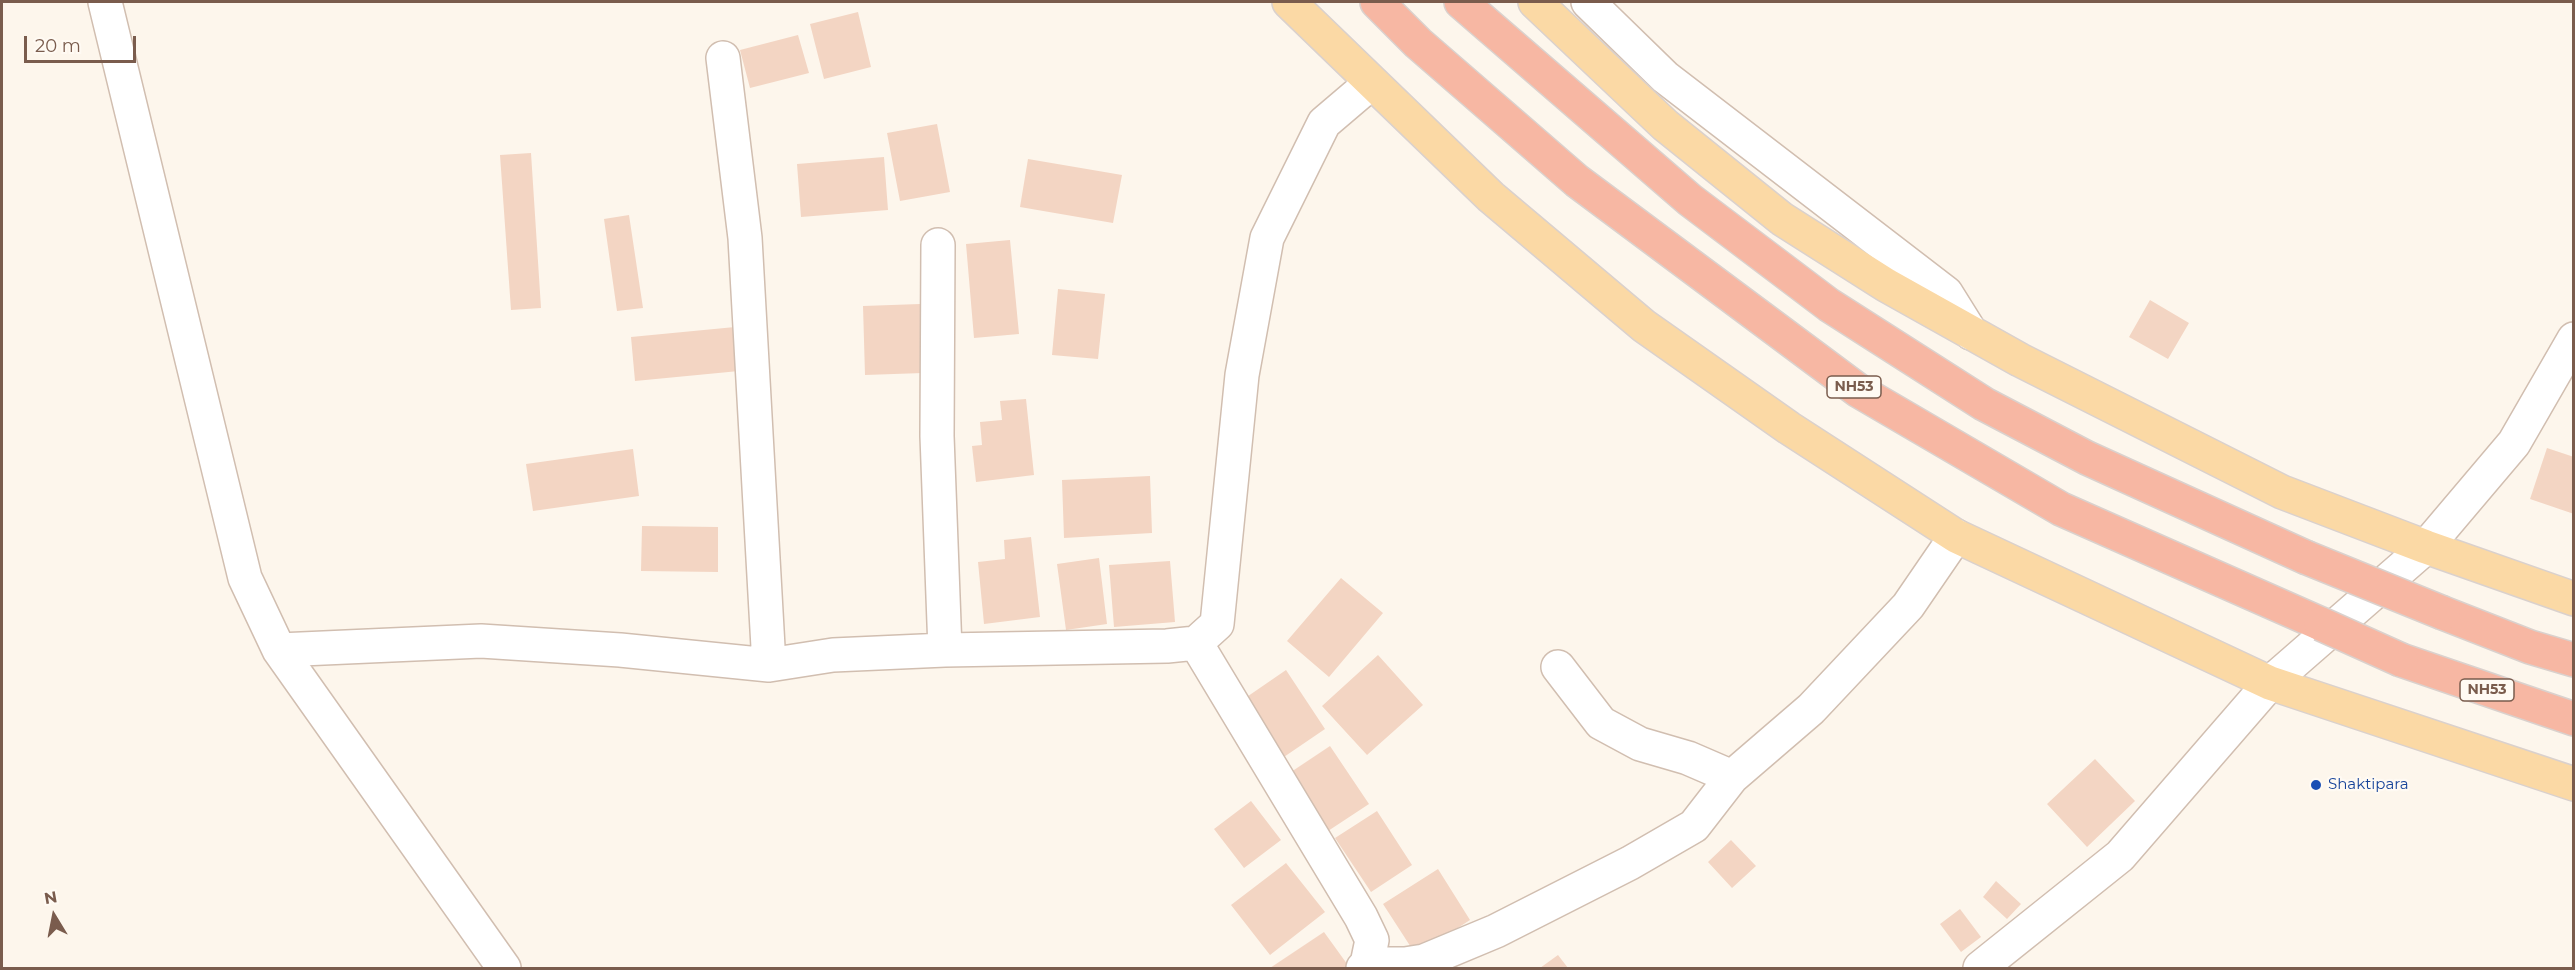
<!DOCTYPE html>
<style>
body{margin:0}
#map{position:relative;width:2575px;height:970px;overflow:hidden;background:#fdf6ec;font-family:Montserrat,sans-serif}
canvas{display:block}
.frame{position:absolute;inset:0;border:3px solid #7a5c4d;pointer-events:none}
.north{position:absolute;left:24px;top:886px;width:60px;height:60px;-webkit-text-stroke:4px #fffaf3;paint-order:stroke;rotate:350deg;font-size:16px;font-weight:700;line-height:24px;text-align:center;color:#7a5c4d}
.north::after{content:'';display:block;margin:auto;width:21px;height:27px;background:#7a5c4d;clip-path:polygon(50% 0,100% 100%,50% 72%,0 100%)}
.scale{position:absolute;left:24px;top:36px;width:112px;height:27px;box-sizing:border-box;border:3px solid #7a5c4d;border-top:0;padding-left:8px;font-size:18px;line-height:21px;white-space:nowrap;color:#7a5c4d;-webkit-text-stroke:4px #fffaf3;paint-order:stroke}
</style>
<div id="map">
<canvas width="2575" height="970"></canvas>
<div class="frame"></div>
<div class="north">N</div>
<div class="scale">20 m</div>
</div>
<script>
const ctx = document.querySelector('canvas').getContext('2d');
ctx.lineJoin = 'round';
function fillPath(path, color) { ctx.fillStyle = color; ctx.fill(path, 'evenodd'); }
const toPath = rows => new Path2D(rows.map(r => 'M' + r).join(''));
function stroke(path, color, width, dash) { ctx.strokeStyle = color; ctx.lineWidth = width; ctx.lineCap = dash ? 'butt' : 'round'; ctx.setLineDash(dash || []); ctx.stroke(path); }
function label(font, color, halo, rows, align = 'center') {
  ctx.font = font + ' Montserrat,sans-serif'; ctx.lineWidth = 4.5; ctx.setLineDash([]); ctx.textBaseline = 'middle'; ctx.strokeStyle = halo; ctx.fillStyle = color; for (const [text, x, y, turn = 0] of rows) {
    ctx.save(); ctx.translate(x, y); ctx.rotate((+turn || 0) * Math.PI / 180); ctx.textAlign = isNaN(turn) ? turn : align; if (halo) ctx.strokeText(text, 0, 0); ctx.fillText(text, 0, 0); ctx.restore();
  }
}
fillPath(toPath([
 [858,12,871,67,824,79,810,24],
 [798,35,809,73,750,88,740,50],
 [937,124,950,192,900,201,887,133],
 [531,153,541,308,511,310,500,155],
 [884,157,888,210,801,217,797,164],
 [1028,159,1122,175,1113,223,1020,207],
 [629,215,643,308,617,311,604,219],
 [1010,240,1019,334,974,338,966,244],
 [1058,289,1105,294,1098,359,1052,355],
 [2150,300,2189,323,2168,359,2129,337],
 [920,304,923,373,865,375,863,306],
 [735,327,739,371,635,381,631,337],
 [1026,399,1034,475,976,482,972,446,982,445,980,422,1002,420,1000,401],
 [2547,448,2574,457,2574,514,2530,499],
 [633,449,639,496,533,511,526,464],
 [1150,476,1152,533,1064,538,1062,480],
 [642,526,718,527,718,572,641,571],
 [1031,537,1040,617,984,624,978,562,1005,559,1004,540],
 [1099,558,1107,624,1066,630,1057,564],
 [1170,561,1175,622,1114,627,1109,565],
 [1341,578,1383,613,1329,677,1287,641],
 [1378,655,1423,705,1367,755,1322,706],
 [1286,670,1325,729,1278,761,1238,703],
 [1330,746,1369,804,1328,831,1288,774],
 [2095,759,2135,801,2087,847,2047,804],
 [1251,801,1281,840,1244,868,1214,829],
 [1377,811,1412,865,1371,892,1335,838],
 [1731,840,1756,866,1732,888,1708,862],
 [1286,863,1325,912,1270,955,1231,905],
 [1438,869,1470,920,1416,955,1383,904],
 [1996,881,2021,904,2007,919,1983,897],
 [1960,909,1981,937,1961,952,1940,924],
 [1324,932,1350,968,1270,968],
 [1558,955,1568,968,1540,968]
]), '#f3d5c3');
const minor = toPath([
 [105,2,245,578,279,650,504,968],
 [1588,2,1665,77,1946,293,1971,333],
 [723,58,745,238,769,665],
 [938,245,937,436,945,650],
 [1196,643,1361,917,1372,940,1367,964,1363,968],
 [279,650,481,641,620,650,769,665,833,655,945,650,1167,646,1196,643,1217,624,1242,375,1267,238,1324,123,1371,83],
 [1558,667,1601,723,1640,744,1688,758,1732,777,1811,709,1908,606,1956,536],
 [1367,964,1405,964,1424,961,1496,931,1630,863,1694,826,1732,777],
 [1980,968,2120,856,2270,683,2426,547,2514,443,2574,339]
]);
const major = toPath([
 [1289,2,1491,197,1644,326,1789,428,1956,536,2270,683,2574,784],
 [1535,2,1665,125,1782,219,1886,285,2020,360,2282,492,2426,547,2574,599]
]);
const highway = toPath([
 [1377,2,1418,43,1577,181,1859,391,2061,509,2321,624],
 [1461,2,1690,200,1829,305,1984,404,2087,458,2305,557],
 [2443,613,2530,647,2574,660],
 [2401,660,2574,719]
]);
stroke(minor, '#d1beb0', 36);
stroke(major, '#dad1cd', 36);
stroke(highway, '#dad1cd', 36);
stroke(minor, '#fff', 33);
stroke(major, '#fbd9a5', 33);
stroke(highway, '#f7b7a3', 33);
const highwayBridge = toPath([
 [2305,557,2443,613],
 [2321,624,2401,660]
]);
stroke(highwayBridge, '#dad1cd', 36, []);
stroke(highwayBridge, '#f7b7a3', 33);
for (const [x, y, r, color] of [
 [2316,785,6,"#1a4fb4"]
]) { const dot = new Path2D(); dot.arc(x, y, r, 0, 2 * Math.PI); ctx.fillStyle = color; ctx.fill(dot); stroke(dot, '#fffaf3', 2); }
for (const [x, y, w] of [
 [1854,387,54],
 [2487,690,54]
]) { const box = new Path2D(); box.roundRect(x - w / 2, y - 11, w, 22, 4.5); ctx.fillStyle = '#fffaf3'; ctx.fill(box); stroke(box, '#7a5c4d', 1.5); }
label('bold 14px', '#7a5c4d', null, [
 ["NH53",1854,387],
 ["NH53",2487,690]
]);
label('15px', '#164399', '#fffaf3', [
 ["Shaktipara",2328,785]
], 'left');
</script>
